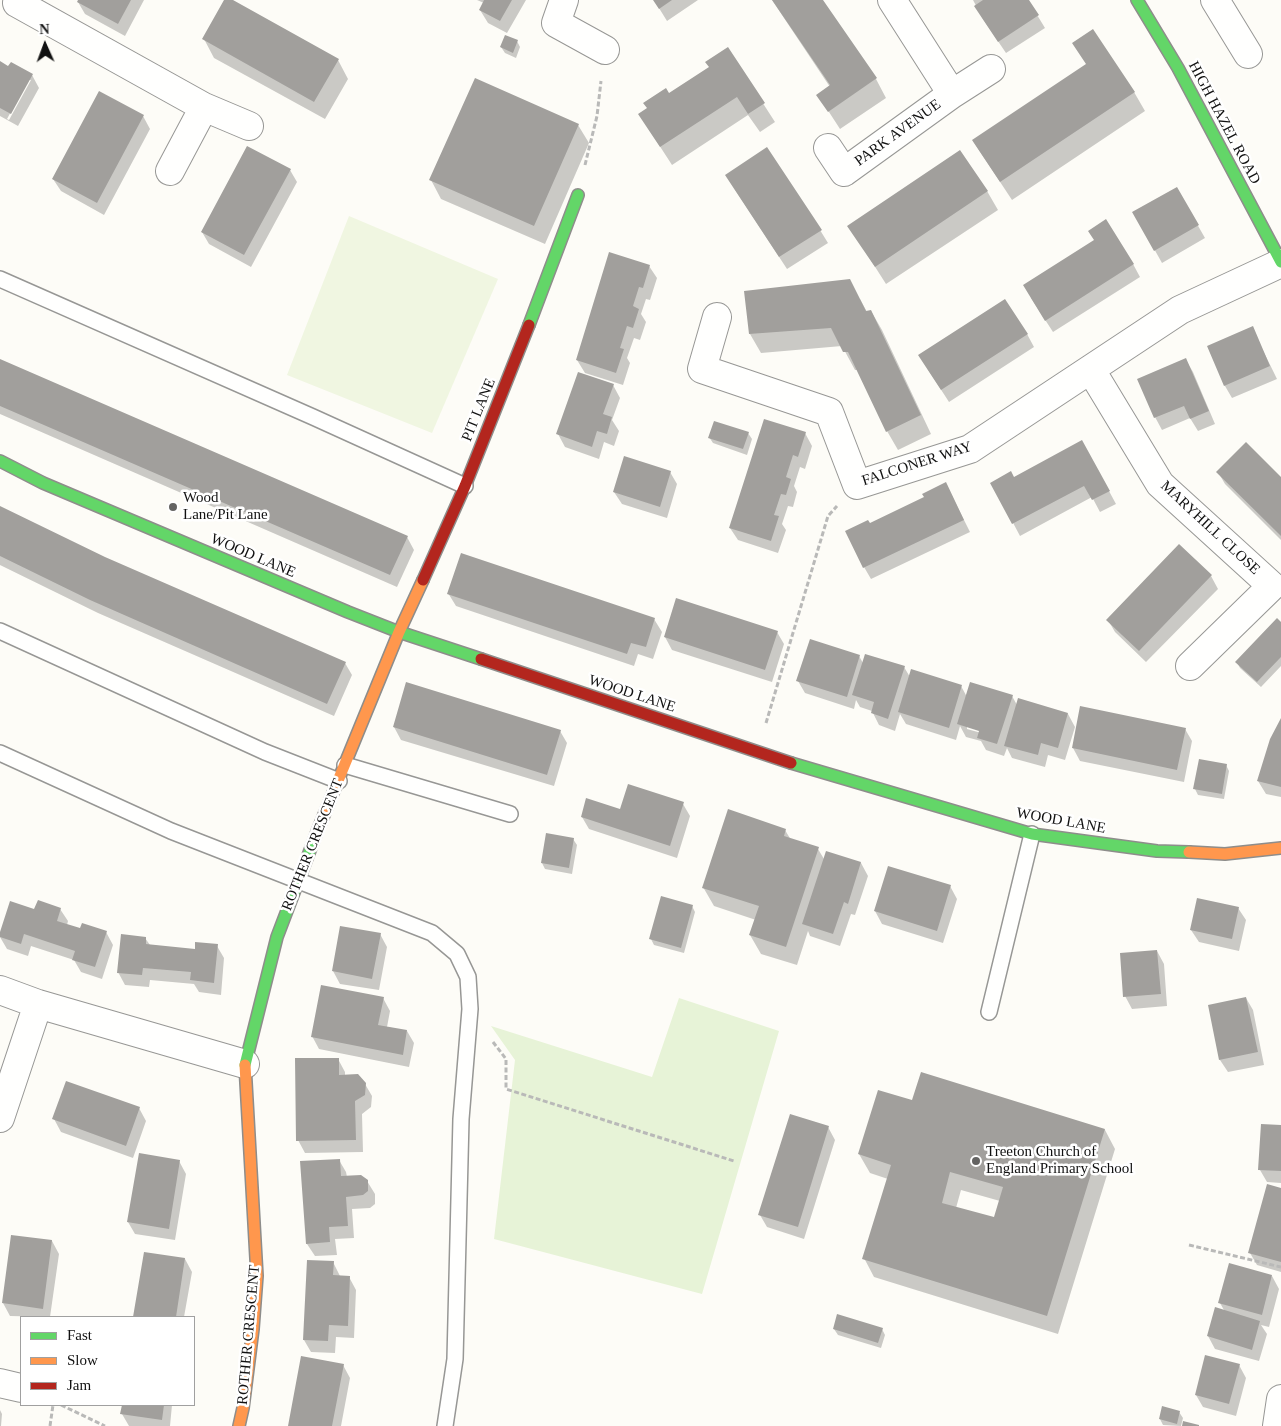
<!DOCTYPE html>
<style>
body{margin:0}
#map{position:relative;width:1281px;height:1426px;overflow:hidden;background:#fdfcf7;font-family:Georgia,serif}
canvas{display:block}
.legend{position:absolute;left:20px;top:1316px;width:175px;height:90px;box-sizing:border-box;background:#fff;border:1px solid #a0a0a0;margin:0;padding:6px 9px;list-style:none;font-size:15px;color:#111}
.legend li{display:flex;align-items:center;gap:10px;height:25px}
.legend b{width:25px;border:1px solid #a0a0a0}
.north{position:absolute;left:20px;top:20px;width:50px;height:50px;-webkit-text-stroke:4px #fff;paint-order:stroke;rotate:358deg;font-size:14px;font-weight:700;line-height:20px;text-align:center;color:#111}
.north::after{content:'';display:block;margin:auto;width:18px;height:22px;background:#111;clip-path:polygon(50% 0,100% 100%,50% 72%,0 100%)}
</style>
<div id="map">
<canvas width="1281" height="1426"></canvas>
<ul class="legend">
<li><b style="height:6px;background:#63d668"></b>Fast</li>
<li><b style="height:6px;background:#ff974d"></b>Slow</li>
<li><b style="height:6px;background:#b3261e"></b>Jam</li>
</ul>
<div class="north">N</div>
</div>
<script>
const ctx = document.querySelector('canvas').getContext('2d');
ctx.lineJoin = 'round';
function fillPath(path, color) { ctx.fillStyle = color; ctx.fill(path, 'evenodd'); }
const toPath = rows => new Path2D(rows.map(r => 'M' + r).join(''));
function stroke(path, color, width, dash) { ctx.strokeStyle = color; ctx.lineWidth = width; ctx.lineCap = dash ? 'butt' : 'round'; ctx.setLineDash(dash || []); ctx.stroke(path); }
function label(font, color, halo, rows, align = 'center') {
  ctx.font = font + ' Georgia,serif'; ctx.lineWidth = 5; ctx.setLineDash([]); ctx.textBaseline = 'middle'; ctx.strokeStyle = halo; ctx.fillStyle = color; for (const [text, x, y, turn = 0] of rows) {
    ctx.save(); ctx.translate(x, y); ctx.rotate((+turn || 0) * Math.PI / 180); ctx.textAlign = isNaN(turn) ? turn : align; if (halo) ctx.strokeText(text, 0, 0); ctx.fillText(text, 0, 0); ctx.restore();
  }
}
fillPath(toPath([
 [679,998,779,1031,702,1294,494,1239,515,1060,491,1026,652,1077]
]), '#e7f3d7');
fillPath(toPath([
 [349,216,498,279,432,433,287,375]
]), '#f0f6e1');
fillPath(toPath([
 [79,0,144,0,125,36,85,14,78,2],
 [226,0,231,0,338,60,348,79,325,119,214,58,204,39],
 [477,0,526,0,507,33,488,23,480,10,484,3],
 [654,0,698,0,667,21],
 [772,0,822,0,876,79,886,98,840,129,818,95,830,87],
 [973,0,1028,0,1045,28,1006,53,983,19],
 [517,41,520,47,516,58,505,53,501,47],
 [728,49,775,122,760,132,748,115,672,165,639,114,710,68],
 [0,63,9,68,32,75,39,88,18,126,0,116],
 [28,80,31,80,9,120,7,119],
 [1134,92,1145,111,1012,200,973,141],
 [143,116,150,129,104,215,61,191,53,179],
 [578,125,589,143,545,244,441,199,431,180],
 [290,170,297,182,251,267,209,244,202,232],
 [734,188,820,230,828,243,787,269],
 [1177,189,1205,238,1162,263,1134,213],
 [987,191,998,210,886,284,849,226],
 [1133,264,1140,277,1053,332,1031,298],
 [649,266,657,278,650,300,646,299,641,314,646,322,640,340,634,338,627,358,630,363,623,385,585,373,577,360],
 [745,292,860,299,867,312,871,311,882,330,931,434,898,450,887,431,858,370,855,370,842,346,761,353,750,334],
 [1252,328,1277,379,1232,398,1225,386,1208,347],
 [1027,334,1034,347,949,402,927,368],
 [0,360,407,537,414,550,397,587,0,414],
 [1186,360,1193,372,1215,424,1198,431,1190,418,1162,430,1155,417],
 [613,385,620,398,612,420,619,431,614,446,604,442,599,459,565,447,558,434],
 [748,433,752,439,747,455,713,443,709,437],
 [805,433,812,446,805,469,800,467,794,486,797,492,793,507,788,506,782,524,786,530,778,553,738,540,730,528],
 [1089,454,1116,504,1100,512,1092,497,1020,536,992,483,1014,478],
 [670,472,677,484,667,518,622,504,614,492],
 [1218,472,1281,478,1281,540,1225,484],
 [952,496,970,532,871,579,864,567,869,524],
 [0,507,105,558,345,663,352,675,334,716,98,613,0,565],
 [1211,576,1218,589,1146,662,1115,632,1108,620],
 [448,593,654,619,662,632,653,659,638,654,634,666,456,606],
 [1281,624,1281,666,1261,687,1240,668,1237,662],
 [777,632,784,644,772,682,672,650,665,637],
 [859,656,863,663,904,667,910,677,961,686,967,697,1012,696,1017,705,1068,714,1075,727,1065,760,1048,755,1045,767,1012,758,1007,748,1004,756,986,750,981,741,966,737,960,726,956,740,906,724,900,714,895,731,879,725,872,711,860,707,856,700,854,709,805,693,798,681],
 [967,726,986,732,985,734,967,729],
 [407,684,560,731,567,743,554,786,401,740,394,727],
 [1281,721,1281,797,1266,794,1258,781],
 [1185,729,1192,741,1184,782,1080,761,1073,748],
 [1226,765,1229,771,1224,799,1198,795,1195,789],
 [683,804,690,816,677,858,589,829,582,817],
 [785,830,791,840,818,849,824,859,861,863,868,876,855,915,851,914,840,946,810,936,808,931,797,965,761,954,750,935,756,920,714,906,703,887],
 [573,839,577,845,572,874,545,869,542,863],
 [950,886,957,899,943,943,882,924,875,911],
 [692,906,695,912,684,953,654,945,651,939],
 [1238,908,1246,920,1239,951,1199,942,1191,930],
 [60,909,68,921,67,925,81,930,106,932,113,945,102,979,81,972,74,960,31,946,28,956,7,949,0,937,35,911],
 [380,934,387,947,379,990,340,984,333,971],
 [145,938,150,945,196,950,217,946,224,958,221,995,199,992,194,984,150,980,149,987,125,985,118,972],
 [1157,951,1164,964,1167,1006,1132,1009,1125,996],
 [383,998,390,1011,387,1027,407,1031,414,1043,409,1067,319,1049,312,1036],
 [1246,998,1253,1010,1264,1065,1228,1072,1220,1060,1209,1006],
 [338,1059,345,1072,345,1076,365,1084,372,1096,371,1107,362,1114,363,1152,305,1153,298,1140],
 [913,1102,1105,1130,1115,1149,1058,1334,874,1277,864,1258,888,1179,870,1173,859,1154],
 [961,1190,1000,1201,995,1219,956,1208],
 [139,1108,146,1121,133,1158,61,1132,54,1119],
 [1281,1126,1281,1183,1267,1182,1260,1170],
 [828,1127,835,1140,804,1239,767,1227,760,1215],
 [339,1160,346,1172,347,1177,367,1181,375,1194,375,1204,370,1208,352,1209,354,1238,335,1239,337,1255,315,1256,307,1244,301,1162],
 [179,1161,186,1174,175,1240,135,1234,128,1222],
 [1281,1189,1281,1272,1257,1265,1250,1253],
 [12,1236,52,1241,59,1254,50,1317,10,1316,3,1303],
 [145,1253,185,1259,192,1272,184,1317,134,1317],
 [333,1262,340,1276,349,1277,356,1290,354,1338,336,1337,335,1353,311,1352,304,1340],
 [1272,1276,1279,1289,1269,1327,1261,1325,1267,1334,1259,1361,1215,1349,1208,1336,1225,1312,1220,1303],
 [834,1329,882,1329,885,1335,881,1348,838,1335],
 [343,1365,350,1378,341,1426,289,1426],
 [1239,1365,1246,1378,1236,1416,1203,1407,1196,1395],
 [123,1405,172,1405,170,1426,129,1426,122,1414],
 [0,1410,2,1414,1,1426,0,1426],
 [1179,1412,1183,1418,1181,1426,1163,1425,1160,1419]
]), '#0003');
fillPath(toPath([
 [78,0,131,0,118,24,77,2],
 [224,0,233,0,339,59,314,102,202,39],
 [484,0,512,0,500,21,479,10],
 [653,0,672,0,659,9],
 [772,0,823,0,877,78,828,112,816,95,830,85],
 [983,0,1029,0,1039,15,998,42,974,6],
 [1093,29,1135,92,1000,182,972,140,1086,64,1072,43],
 [505,35,518,40,513,53,500,47],
 [728,47,765,103,748,114,737,97,660,147,638,114,647,108,643,103,666,88,669,93,709,67,705,62],
 [0,61,8,66,11,62,33,74,11,114,0,108],
 [475,78,579,124,534,226,429,180],
 [99,91,144,115,97,203,52,179],
 [247,146,291,169,244,255,201,232],
 [767,147,822,230,779,257,725,175],
 [960,150,988,191,875,267,847,226],
 [1177,187,1199,225,1154,251,1132,212],
 [1106,219,1134,264,1045,321,1023,285,1094,240,1088,231],
 [609,252,650,265,643,288,639,287,633,306,639,309,633,328,627,326,620,348,624,349,616,373,576,360],
 [850,279,866,311,871,310,921,415,886,432,848,352,843,352,831,328,749,334,744,291],
 [1005,299,1028,334,941,390,918,355],
 [1253,326,1270,366,1224,386,1207,346],
 [1186,358,1209,411,1190,419,1184,406,1154,418,1137,379],
 [0,359,408,536,390,575,0,406],
 [578,372,614,384,603,414,612,417,607,434,597,431,592,447,556,434],
 [764,419,806,432,798,457,793,455,786,477,791,479,786,495,781,494,774,515,779,516,771,541,729,528],
 [714,421,749,432,743,449,708,438],
 [1082,440,1110,491,1092,500,1084,486,1012,524,990,483,1011,471,1014,477],
 [1246,442,1281,477,1281,536,1216,472],
 [624,456,671,471,660,507,613,492],
 [946,482,964,520,863,568,845,531,868,520,870,523,924,497,922,494],
 [0,506,105,557,346,662,327,704,90,600,0,556],
 [1179,544,1212,575,1139,651,1106,620],
 [461,553,655,618,646,647,631,643,627,654,447,594],
 [676,598,778,631,765,670,664,637],
 [1277,618,1281,622,1281,657,1257,682,1235,662],
 [810,639,860,655,847,697,796,681],
 [865,654,905,666,888,719,871,713,874,702,852,695],
 [911,669,962,685,949,728,898,712],
 [406,682,561,730,547,775,393,727],
 [970,682,1013,695,997,744,977,738,979,731,957,724],
 [1018,698,1068,713,1058,748,1041,743,1038,755,1004,746],
 [1080,706,1186,728,1177,770,1072,748],
 [1281,718,1281,787,1257,781,1270,739],
 [1199,759,1227,764,1222,794,1193,789],
 [628,784,684,802,670,846,581,817,586,798,620,809],
 [728,809,786,829,784,836,819,847,786,947,749,935,759,906,702,888],
 [546,833,574,838,569,868,541,863],
 [826,851,861,862,848,904,844,902,833,934,802,924],
 [888,866,951,885,937,931,874,911],
 [661,896,693,905,681,948,649,939],
 [1197,898,1239,907,1232,939,1190,930],
 [38,900,61,908,57,921,80,928,82,923,107,931,95,967,72,960,75,951,24,934,21,944,0,937,0,932,10,901,34,909],
 [340,926,381,933,372,979,332,971],
 [121,934,146,937,146,944,195,949,195,942,218,944,214,983,190,980,191,972,143,968,142,975,117,973],
 [1157,950,1161,994,1123,997,1120,953],
 [321,985,384,997,378,1025,407,1030,403,1055,311,1037],
 [1246,997,1258,1052,1219,1060,1208,1005],
 [295,1058,339,1058,339,1075,358,1074,366,1083,365,1095,355,1101,356,1140,296,1141],
 [921,1072,1105,1129,1047,1316,862,1259,891,1165,858,1154,878,1090,912,1100],
 [950,1172,1003,1187,994,1217,942,1203],
 [66,1081,140,1107,126,1146,52,1119],
 [790,1114,829,1126,798,1227,758,1215],
 [1261,1124,1281,1125,1281,1171,1258,1170],
 [139,1153,180,1160,169,1229,127,1222],
 [340,1159,341,1176,361,1175,368,1180,368,1191,363,1195,346,1197,348,1226,329,1227,330,1242,306,1244,300,1161],
 [1267,1184,1281,1188,1281,1262,1248,1253],
 [11,1235,52,1240,43,1309,2,1303],
 [144,1252,185,1258,176,1317,133,1317],
 [307,1260,334,1261,333,1275,350,1276,348,1326,329,1325,328,1341,303,1340],
 [1229,1263,1272,1275,1262,1315,1218,1303],
 [1215,1307,1260,1321,1252,1350,1207,1336],
 [837,1314,883,1328,878,1343,833,1329],
 [1205,1355,1240,1364,1229,1404,1195,1395],
 [301,1356,344,1364,332,1426,288,1426],
 [122,1405,164,1405,162,1420,120,1414],
 [1162,1406,1180,1411,1177,1424,1159,1419],
 [1183,1421,1199,1425,1199,1426,1182,1426]
]), '#a19f9c');
const lane = toPath([
 [0,279,313,417,465,486],
 [0,631,265,752,339,781],
 [0,753,171,831,432,933,457,954,468,977,470,1009,461,1119,455,1359,445,1426],
 [345,765,510,814],
 [989,1012,1032,834]
]);
const street = toPath([
 [19,0,17,3,204,107,170,171],
 [564,0,556,23,605,50],
 [1215,0,1248,54],
 [952,94,991,69],
 [204,107,249,126],
 [828,148,844,172,952,94,892,0],
 [717,317,702,369,829,412,857,485,970,449,1180,310,1281,263],
 [1091,370,1160,484,1272,586,1190,666],
 [0,990,38,1004,245,1064],
 [0,1118,38,1004],
 [0,1383,21,1388],
 [1277,1426,1281,1399]
]);
const fast = toPath([
 [1137,0,1178,68,1281,262],
 [529,325,578,195],
 [0,461,43,483,348,612,399,632,481,659],
 [791,763,1032,834,1157,851,1189,852],
 [245,1065,277,937,317,832]
]);
const slow = toPath([
 [317,832,399,632,423,580],
 [1189,852,1225,854,1281,848],
 [239,1426,243,1408,253,1329,257,1276,245,1065]
]);
const jam = toPath([
 [423,580,465,486,529,325],
 [481,659,791,763]
]);
stroke(lane, '#979795', 18);
stroke(street, '#979795', 30);
stroke(fast, '#8e8d8b', 14);
stroke(slow, '#8e8d8b', 14);
stroke(jam, '#8e8d8b', 14);
stroke(toPath([
 [585,165,597,116,601,81],
 [766,723,828,516,837,506],
 [493,1042,506,1059,506,1089,734,1161],
 [1189,1245,1281,1267],
 [61,1405,105,1426],
 [50,1426,53,1405]
]), '#b9b9b8', 3, [5, 2.5]);
stroke(lane, '#fffffe', 15);
stroke(street, '#fffffe', 28);
stroke(fast, '#63d668', 11);
stroke(slow, '#ff974d', 11);
stroke(jam, '#b3261e', 11);
for (const [x, y, r, color] of [
 [173,507,5,"#646362"],
 [976,1161,5,"#646362"]
]) { const dot = new Path2D(); dot.arc(x, y, r, 0, 2 * Math.PI); ctx.fillStyle = color; ctx.fill(dot); stroke(dot, '#fff', 2); }
label('15px', '#111', '#fff', [
 ["HIGH HAZEL ROAD",1224,123,62],
 ["PARK AVENUE",898,133,-36],
 ["PIT LANE",479,410,-68],
 ["FALCONER WAY",917,464,-18],
 ["MARYHILL CLOSE",1210,528,43],
 ["WOOD LANE",253,556,23],
 ["WOOD LANE",632,694,18],
 ["WOOD LANE",1061,821,10],
 ["ROTHER CRESCENT",313,845,-68],
 ["ROTHER CRESCENT",249,1335,-85]
]);
label('15px', '#111', '#fff', [
 ["Wood",183,498],
 ["Lane/Pit Lane",183,515],
 ["Treeton Church of",986,1152],
 ["England Primary School",986,1169]
], 'left');
</script>
